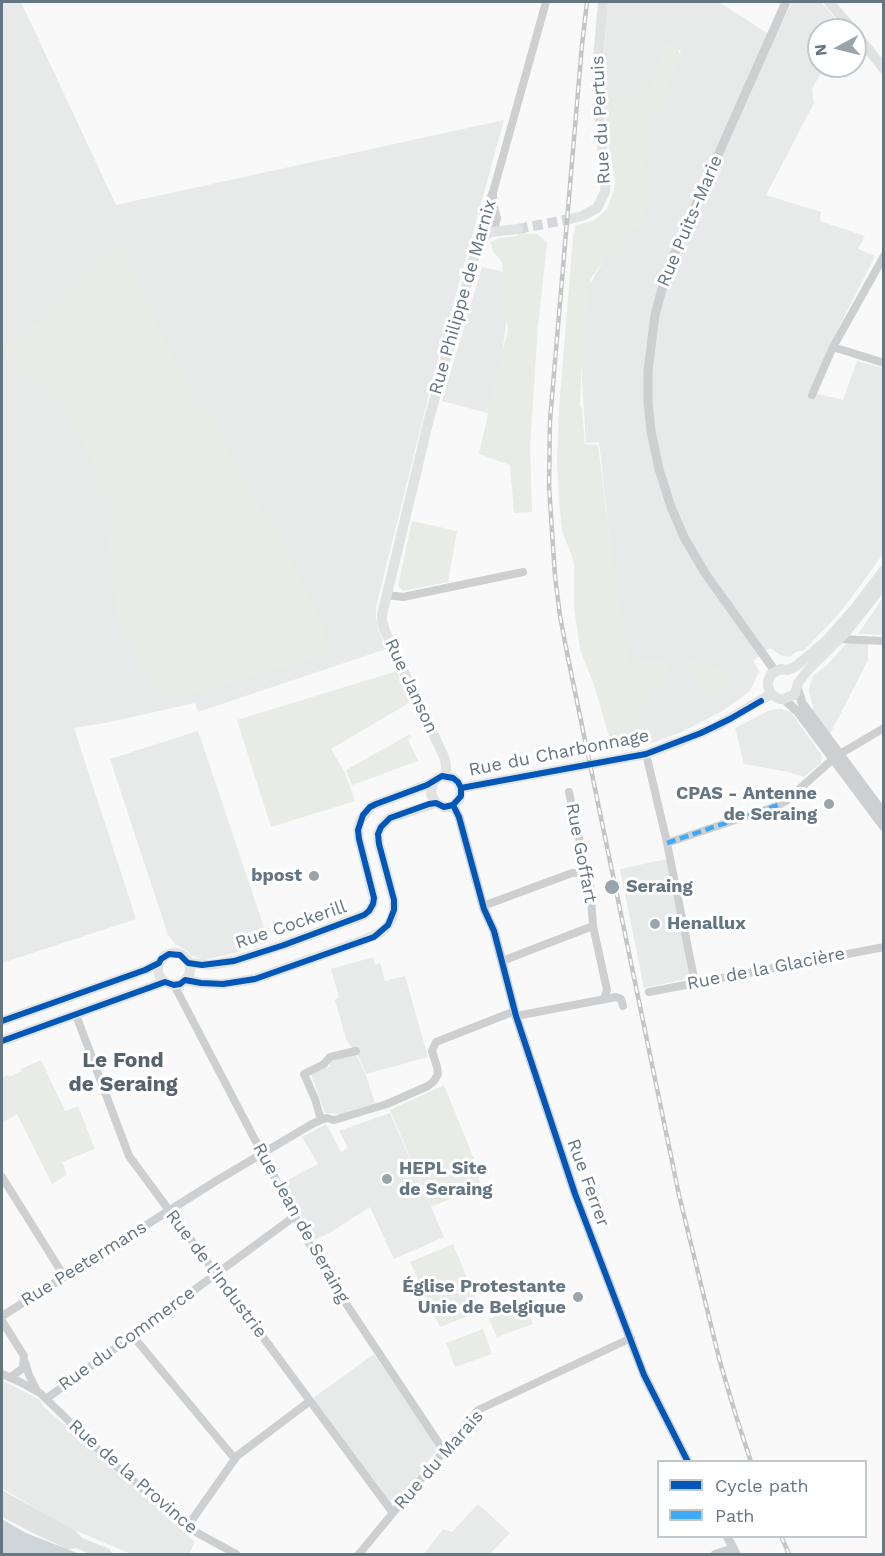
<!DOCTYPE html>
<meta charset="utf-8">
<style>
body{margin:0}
#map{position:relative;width:885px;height:1556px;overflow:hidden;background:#f9f9f9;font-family:"Work Sans",sans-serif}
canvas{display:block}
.frame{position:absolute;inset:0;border:3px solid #657683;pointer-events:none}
.legend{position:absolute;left:657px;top:1460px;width:210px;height:78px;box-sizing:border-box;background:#fff;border:2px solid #c1c8cd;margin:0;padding:8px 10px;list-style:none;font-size:18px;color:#657683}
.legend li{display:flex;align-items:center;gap:12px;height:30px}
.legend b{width:30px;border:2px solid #c1c8cd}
.north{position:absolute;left:807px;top:18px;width:60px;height:60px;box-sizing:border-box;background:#fff;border:2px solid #c1c8cd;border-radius:50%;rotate:263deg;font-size:16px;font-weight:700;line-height:24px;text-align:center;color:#657683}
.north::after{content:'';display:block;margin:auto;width:21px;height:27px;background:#99a4ac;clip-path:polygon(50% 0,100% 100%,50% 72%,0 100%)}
</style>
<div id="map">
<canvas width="885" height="1556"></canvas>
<div class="frame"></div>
<ul class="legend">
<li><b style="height:8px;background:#0057b8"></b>Cycle path</li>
<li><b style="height:8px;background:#3fa9f5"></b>Path</li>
</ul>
<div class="north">N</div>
</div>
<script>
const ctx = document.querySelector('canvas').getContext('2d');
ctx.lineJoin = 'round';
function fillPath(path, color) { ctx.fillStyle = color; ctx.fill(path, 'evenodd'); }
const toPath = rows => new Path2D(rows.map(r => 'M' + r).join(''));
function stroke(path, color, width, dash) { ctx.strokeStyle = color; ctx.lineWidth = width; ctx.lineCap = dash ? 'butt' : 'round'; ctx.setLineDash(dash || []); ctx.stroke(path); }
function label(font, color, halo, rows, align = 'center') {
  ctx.font = font + ' "Work Sans",sans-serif'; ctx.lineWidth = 6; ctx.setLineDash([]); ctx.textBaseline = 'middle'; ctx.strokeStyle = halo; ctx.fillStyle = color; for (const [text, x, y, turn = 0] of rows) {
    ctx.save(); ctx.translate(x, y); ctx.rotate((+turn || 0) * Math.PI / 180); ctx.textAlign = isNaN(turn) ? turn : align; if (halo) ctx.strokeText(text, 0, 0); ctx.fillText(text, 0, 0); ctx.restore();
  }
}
fillPath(toPath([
 [2,2,21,2,116,205,504,120,433,378,376,607,376,617,378,628,386,649,198,712,195,703,105,723,74,728,136,919,2,963],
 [608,2,719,2,767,33,775,36,792,2,821,2,845,30,819,30,819,66,825,66,812,89,814,103,766,195,821,212,820,221,865,236,858,249,875,256,833,339,810,392,843,400,857,361,883,368,883,554,851,598,836,617,803,651,798,651,789,657,780,655,770,648,753,661,759,671,750,691,724,710,682,732,644,746,615,586,599,442,586,443,580,346,587,290,620,229,635,144,681,50,670,51,647,98,602,96,602,75],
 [482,267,513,274,502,354,488,413,442,401],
 [883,597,883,635,858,634,874,611],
 [848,642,868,643,868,660,829,736,812,713,813,708,809,691,811,681,814,675,828,664],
 [781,709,791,712,820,753,822,757,821,763,804,777,788,772,744,764,735,728,770,710],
 [198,731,269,942,238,952,204,960,191,955,187,951,175,944,168,935,110,759],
 [667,859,691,978,644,988,620,869],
 [373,957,375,965,380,963,385,981,405,976,428,1057,366,1074,357,1053,347,1042,335,1000,339,997,331,969],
 [356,1054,366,1075,375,1103,340,1114,325,1113,311,1074,330,1066,330,1061],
 [390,1113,444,1237,394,1259,370,1207,331,1232,314,1240,284,1182,318,1164,302,1137,326,1124,341,1152,348,1148,339,1131],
 [374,1354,437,1446,437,1450,396,1504,391,1504,313,1398],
 [4,1381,40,1400,43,1406,195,1542,189,1554,131,1554,65,1526,2,1488,2,1382],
 [478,1504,510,1533,490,1554,424,1554,443,1529,452,1532]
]), '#e8e9e9');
fillPath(toPath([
 [670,42,677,46,680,57,661,105,646,123,645,129,653,143,644,160,651,189,640,227,628,233,607,254,591,279,582,349,580,406,582,408,585,444,598,445,614,571,630,663,651,659,663,661,672,670,638,706,646,738,612,746,594,685,580,649,574,607,574,566,573,559,562,531,559,500,557,461,559,409,573,237,576,225,593,221,603,213,607,209,614,190,615,182,605,121,604,95,647,96,665,45],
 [518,233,537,234,547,242,538,326,530,447,532,512,514,513,510,465,479,454,500,359,508,331,502,262,493,252,491,242,499,238,517,236],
 [121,247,198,410,205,410,300,576,325,630,328,654,199,692,163,699,141,667,117,619,108,546,113,501,100,494,95,470,75,423,53,396,2,357,2,347,43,318,104,253,111,248],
 [412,521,457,531,448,582,403,591,398,586],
 [691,660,694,660,706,666,720,668,727,673,732,681,730,686,723,695,716,699,687,673,683,667],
 [397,671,409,703,331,749,345,773,355,801,271,827,237,720],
 [410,734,412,737,408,740,418,761,352,785,346,770],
 [41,1060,65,1111,78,1106,95,1149,62,1162,67,1175,52,1184,17,1114,2,1123,2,1077,8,1075,9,1077,22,1071,21,1069],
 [444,1085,474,1159,481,1186,431,1207,390,1110],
 [453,1244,481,1311,440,1327,410,1262],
 [525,1305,533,1324,497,1337,489,1319],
 [483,1329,492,1354,455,1367,446,1343]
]), '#e8ebe6');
fillPath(toPath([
 [2,1519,26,1533,80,1554,2,1554]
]), '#ced6d9');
stroke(toPath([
 [518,229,570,219]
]), '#d4d8dc', 10, [10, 5]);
stroke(toPath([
 [490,232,495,226,497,218,493,204,493,193],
 [477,245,484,212,493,192,546,2],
 [833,347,884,363],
 [812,395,833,347,884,256],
 [387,595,403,597,523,572],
 [840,639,884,641],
 [646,754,666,838,695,983],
 [840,754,884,728],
 [667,843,777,806,786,801,833,759],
 [483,906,572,873,583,873],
 [593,926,607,990,604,999],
 [502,961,593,926,590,884,588,877,583,873,585,866,569,792],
 [174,985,321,1266,444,1451],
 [649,992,884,947],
 [76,1015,129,1156,393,1513],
 [516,1016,616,997,621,999,623,1006],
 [321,1120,315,1099,304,1074,324,1064,330,1057,356,1051],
 [2,1177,64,1276],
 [2,1316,216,1181,312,1124,323,1119,327,1118,334,1120,387,1104,428,1086,434,1081,438,1074,437,1067,432,1051,436,1042,515,1011],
 [2,1321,24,1356,23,1368,11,1377],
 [132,1335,235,1459],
 [25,1362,29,1375,37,1391],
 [2,1374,20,1382,40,1393,109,1460,179,1520,192,1530,236,1554],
 [46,1399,295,1216],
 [187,1527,237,1456,310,1401],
 [359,1554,478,1410,631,1338],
 [715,1554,733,1548]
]), '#cecfd0', 8);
stroke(toPath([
 [775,671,705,573,685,539,671,507,659,469,651,431,648,402,648,371,655,315,667,270,786,2],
 [797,687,802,703,884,814],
 [784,699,798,712,884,827],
 [453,805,459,817,484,909,494,931,516,1016,575,1194,644,1375,688,1462],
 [727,1536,736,1554]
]), '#cecfd0', 9);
stroke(toPath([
 [829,2,853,30],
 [855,33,884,69],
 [570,219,582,216,597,208,605,192,606,177,600,131,597,71,603,2],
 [884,570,856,607,826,641,796,666,788,670,781,669,771,674,768,682,768,686,771,694,779,699,784,699,795,694,798,683,808,670,847,631,884,584],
 [447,776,445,759,385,631,382,621,382,615,429,419,475,254,480,242,486,235,491,232,518,229],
 [461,788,646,754,684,740,717,726,771,694],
 '158 969a16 16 0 1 1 32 0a16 16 0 1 1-32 0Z',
 [188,963,210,965,234,961,284,945,364,915,369,911,373,904,374,898,359,839,358,830,360,821,370,807,376,804,427,785,442,776,453,778,458,782,461,792,459,800,453,805,449,807,444,807,436,803,431,794,433,783],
 [185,980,201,983,223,984,255,979,364,940,381,932,388,925,392,918,394,910,394,900,379,844,378,834,381,827,390,818,436,803],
 [2,1021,145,970,159,963],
 [2,1041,165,982]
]), '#e1e2e2', 10);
stroke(toPath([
 [2,1497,71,1535,79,1543,106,1554],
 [2,1510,38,1529,69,1543,72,1543]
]), '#e1e2e2', 12);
const rail = toPath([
 [587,2,582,45,550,420,549,486,555,576,560,616,568,658,679,1195,720,1362,736,1416,751,1462],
 [781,1536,789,1554]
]);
stroke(rail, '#c3c5c6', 4.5);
stroke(rail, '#fff', 2, [7]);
stroke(toPath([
 [667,843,781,804]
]), '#3fa9f5', 4.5, [9, 4.5]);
stroke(toPath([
 [461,788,646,754,701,733,730,719,761,701],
 [453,805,459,817,484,909,494,931,516,1016,575,1194,644,1375,688,1462],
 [2,1021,145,970,159,963,161,959,169,954,180,955,188,963,202,965,234,961,284,945,364,915,369,911,373,904,374,898,359,839,358,830,363,815,370,807,376,804,427,785,442,776,453,778,458,782,461,788,461,796,453,805,444,807,436,803,429,804,390,818,381,827,378,834,379,844,394,900,394,910,388,925,374,937,255,979,223,984,201,983,185,980,180,984,174,985,165,982,2,1041]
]), '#0057b8', 6);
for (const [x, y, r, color] of [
 [829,804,6,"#99a4ac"],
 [314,876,6,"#99a4ac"],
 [612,887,8,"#99a4ac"],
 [655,924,6,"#99a4ac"],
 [387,1179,6,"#99a4ac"],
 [578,1297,6,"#99a4ac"]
]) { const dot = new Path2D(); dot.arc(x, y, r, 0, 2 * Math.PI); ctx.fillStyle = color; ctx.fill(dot); stroke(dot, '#fff', 2); }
label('18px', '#657683', '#fff', [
 ["Rue du Pertuis",601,120,-93],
 ["Rue Puits-Marie",690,221,-67],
 ["Rue Philippe de Marnix",463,297,-74],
 ["Rue Janson",411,686,65],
 ["Rue du Charbonnage",559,753,-11],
 ["Rue Goffart",581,853,79],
 ["Rue Cockerill",291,925,-19],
 ["Rue de la Glacière",766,969,-11],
 ["Rue Ferrer",588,1183,70],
 ["Rue Jean de Seraing",301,1223,61],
 ["Rue Peetermans",84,1264,-32],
 ["Rue de l'Industrie",216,1274,53],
 ["Rue du Commerce",127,1339,-36],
 ["Rue du Marais",439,1460,-49],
 ["Rue de la Province",133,1477,41]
]);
label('bold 18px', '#657683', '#fff', [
 ["CPAS - Antenne",817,794],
 ["de Seraing",817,815],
 ["bpost",302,876],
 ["Seraing",626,887,"left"],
 ["Henallux",667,924,"left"],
 ["HEPL Site",399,1169,"left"],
 ["de Seraing",399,1190,"left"],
 ["Église Protestante",566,1287],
 ["Unie de Belgique",566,1308]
], 'right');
label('bold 21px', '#57646e', '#fff', [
 ["Le Fond",123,1061],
 ["de Seraing",123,1085]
]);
</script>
